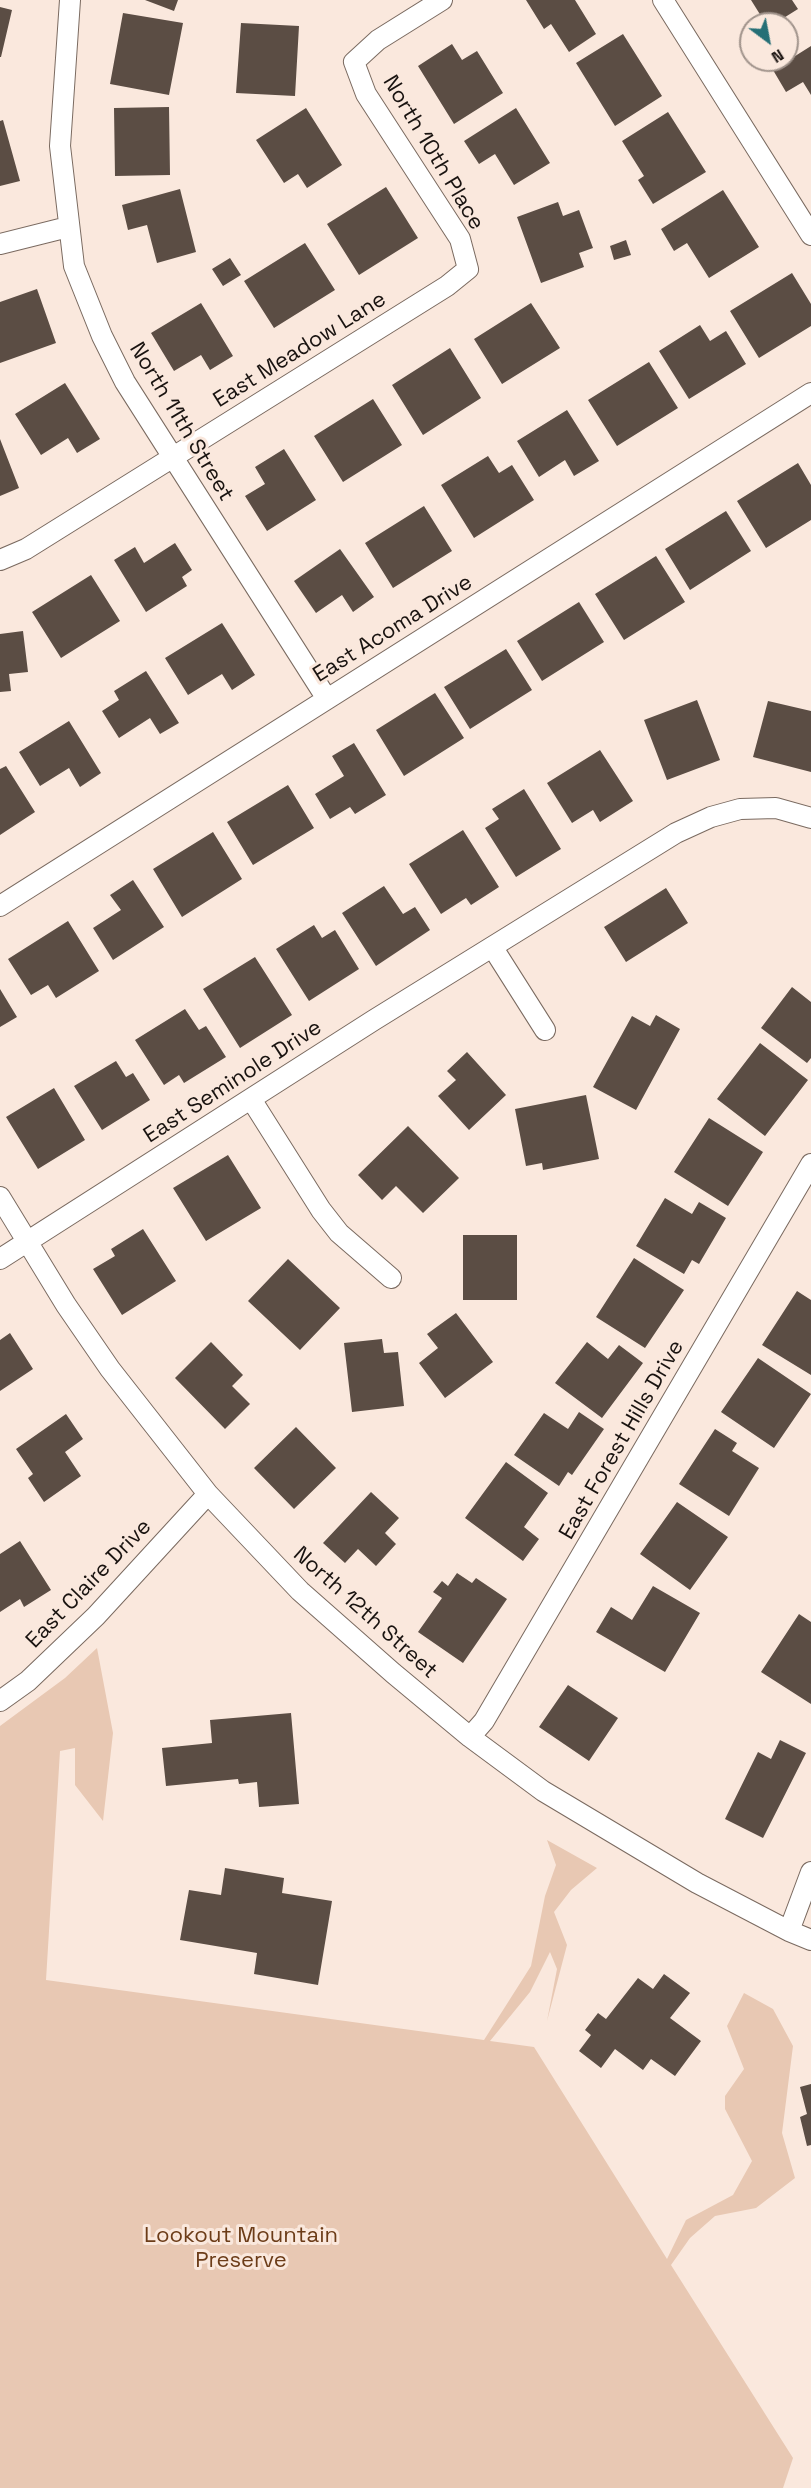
<!DOCTYPE html>
<style>
body{margin:0}
#map{position:relative;width:811px;height:2488px;overflow:hidden;background:#fae8dd;font-family:"Space Grotesk",sans-serif}
canvas{display:block}
.north{position:absolute;left:739px;top:12px;width:60px;height:60px;box-sizing:border-box;background:#fae8dd;border:2px solid #a0938b;border-radius:50%;rotate:148deg;font-size:16px;font-weight:700;line-height:24px;text-align:center;color:#191310}
.north::after{content:'';display:block;margin:auto;width:21px;height:27px;background:#256f76;clip-path:polygon(50% 0,100% 100%,50% 72%,0 100%)}
</style>
<div id="map">
<canvas width="811" height="2488"></canvas>
<div class="north">N</div>
</div>
<script>
const ctx = document.querySelector('canvas').getContext('2d');
ctx.lineJoin = 'round';
function fill(path, color) { ctx.fillStyle = color; ctx.fill(path, 'evenodd'); }
const poly = rows => new Path2D(rows.map(r => 'M' + r).join(''));
function stroke(path, color, width, dash) { ctx.strokeStyle = color; ctx.lineWidth = width; ctx.lineCap = dash ? 'butt' : 'round'; ctx.setLineDash(dash || []); ctx.stroke(path); }
function label(font, color, halo, rows, align = 'center') {
  ctx.font = font + ' "Space Grotesk",sans-serif'; ctx.lineWidth = 6; ctx.setLineDash([]); ctx.textBaseline = 'middle'; ctx.strokeStyle = halo; ctx.fillStyle = color; for (const [text, x, y, turn = 0] of rows) {
    ctx.save(); ctx.translate(x, y); ctx.rotate((+turn || 0) * Math.PI / 180); ctx.textAlign = isNaN(turn) ? turn : align; if (halo) ctx.strokeText(text, 0, 0); ctx.fillText(text, 0, 0); ctx.restore();
  }
}
const green = poly([
 [97,1648,113,1733,103,1821,75,1785,75,1748,60,1751,46,1980,484,2040,531,1966,545,1896,556,1865,547,1840,597,1868,571,1890,554,1912,567,1945,547,2021,557,1969,550,1952,530,1992,490,2041,534,2047,667,2259,686,2220,733,2195,752,2161,725,2109,725,2096,744,2069,727,2026,744,1993,773,2009,793,2046,782,2133,795,2178,756,2208,715,2216,690,2238,671,2265,793,2458,783,2488,0,2488,0,1726,65,1678]
]);
const building = poly([
 [145,0,178,0,174,11],
 [526,0,575,0,596,34,569,52,551,24,544,29],
 [751,0,792,0,798,9,774,24,766,24],
 [0,7,12,10,1,57,0,57],
 [123,13,183,23,169,95,110,84],
 [241,23,299,26,295,96,236,93],
 [623,34,662,96,615,126,576,63],
 [452,44,462,60,477,51,503,93,454,124,418,66],
 [811,46,811,95,803,82,786,92,773,70],
 [169,107,170,175,115,176,114,108],
 [306,108,342,165,307,188,298,174,284,183,256,140],
 [516,108,550,163,514,185,495,154,479,164,464,141],
 [668,112,706,172,653,204,638,180,644,176,622,141],
 [3,120,20,181,0,186,0,121],
 [386,187,418,238,359,275,327,224],
 [180,189,196,252,157,263,147,225,128,230,122,205],
 [723,190,759,247,709,278,687,243,674,251,661,229],
 [558,202,563,216,579,210,593,248,579,253,584,267,541,283,517,217],
 [626,240,631,255,614,260,610,246],
 [305,243,335,290,274,328,244,281],
 [230,258,241,275,223,286,212,269],
 [792,273,811,304,811,326,759,358,730,311],
 [37,289,56,343,0,363,0,302],
 [201,303,233,356,210,370,201,355,174,371,151,333],
 [531,303,560,348,502,384,474,339],
 [700,325,710,341,726,331,746,364,689,399,659,351],
 [450,348,481,398,423,435,392,385],
 [649,362,678,408,617,446,588,400],
 [65,383,100,439,77,453,68,438,41,455,15,414],
 [373,399,402,445,343,482,314,436],
 [567,410,599,461,574,476,565,460,539,477,517,441],
 [0,439,19,488,0,496],
 [284,449,316,500,267,531,245,496,265,484,255,467],
 [488,456,499,473,512,465,534,500,474,538,441,485],
 [798,463,811,485,811,520,766,548,737,501],
 [424,506,452,551,393,588,365,543],
 [726,511,751,551,690,590,665,549],
 [175,543,192,570,182,577,187,586,146,612,114,560,135,547,144,563],
 [340,549,374,597,353,612,342,595,316,613,294,581],
 [656,556,685,602,624,640,595,594],
 [91,575,120,621,61,658,32,612],
 [579,602,604,642,542,681,517,641],
 [222,623,255,675,232,690,222,674,188,695,165,658],
 [23,631,28,672,9,674,11,691,0,692,0,634],
 [506,649,532,690,470,729,444,687],
 [146,671,179,723,160,734,150,718,119,738,102,711,119,700,114,691],
 [435,693,464,738,404,776,376,730],
 [697,700,720,760,667,780,644,720],
 [768,701,811,711,811,772,753,757],
 [69,721,101,773,80,787,69,768,40,786,19,752],
 [354,743,386,795,355,814,350,807,330,819,315,794,344,776,332,756],
 [600,750,633,801,600,822,593,810,572,823,547,783],
 [6,766,35,812,0,835,0,769],
 [288,785,314,828,253,865,227,822],
 [524,789,561,849,516,877,485,828,499,819,492,809],
 [463,830,499,887,471,905,466,898,441,914,409,864],
 [213,832,242,879,182,917,153,869],
 [133,880,164,927,113,960,93,928,121,910,110,895],
 [384,886,403,914,415,907,430,930,376,966,342,913],
 [666,888,688,923,626,962,604,927],
 [68,921,99,971,56,998,48,985,31,995,8,959],
 [314,925,322,938,335,930,359,969,309,1001,276,949],
 [255,957,292,1015,240,1048,203,989],
 [792,987,811,1002,811,1058,807,1063,761,1028],
 [0,989,17,1017,0,1027],
 [185,1009,199,1030,206,1026,226,1057,184,1083,179,1075,164,1085,135,1040],
 [656,1015,680,1029,636,1110,593,1087,632,1016,650,1026],
 [760,1043,808,1080,765,1136,717,1099],
 [467,1052,506,1095,469,1130,438,1096,456,1080,447,1071],
 [116,1061,126,1077,133,1073,150,1100,102,1130,74,1086],
 [54,1088,85,1140,38,1169,6,1117],
 [586,1095,599,1159,543,1170,542,1163,526,1166,515,1109],
 [709,1118,763,1152,728,1206,674,1172],
 [408,1126,459,1178,423,1213,396,1186,382,1200,358,1175],
 [228,1155,261,1208,206,1241,173,1188],
 [665,1198,692,1214,699,1202,726,1218,699,1264,692,1260,684,1274,636,1246],
 [143,1229,176,1281,122,1315,93,1269,115,1256,111,1249],
 [463,1235,517,1235,517,1300,463,1300],
 [634,1258,684,1290,645,1348,596,1317],
 [288,1259,340,1308,300,1350,248,1301],
 [797,1291,811,1300,811,1375,762,1345],
 [456,1313,493,1362,445,1398,419,1363,438,1348,427,1334],
 [10,1333,33,1369,0,1391,0,1340],
 [382,1339,384,1353,398,1352,404,1406,352,1412,344,1343],
 [211,1342,243,1375,232,1386,250,1404,225,1429,175,1378],
 [587,1342,608,1359,619,1345,643,1363,602,1418,555,1383],
 [758,1358,811,1394,774,1448,721,1412],
 [579,1412,604,1429,572,1475,568,1472,559,1486,514,1455,544,1413,568,1429],
 [66,1414,83,1439,65,1452,81,1476,44,1502,28,1478,33,1474,16,1449],
 [296,1427,336,1468,294,1509,254,1468],
 [715,1429,737,1443,732,1451,759,1468,729,1516,679,1484],
 [506,1462,548,1493,524,1527,539,1539,523,1561,465,1518],
 [371,1492,399,1518,385,1533,396,1544,376,1566,358,1549,345,1563,323,1543],
 [677,1502,728,1537,690,1590,640,1554],
 [20,1541,51,1590,24,1607,20,1599,0,1612,0,1554],
 [457,1573,472,1583,476,1578,507,1599,463,1663,418,1632,442,1598,433,1592,442,1581,448,1586],
 [653,1586,700,1613,665,1672,596,1632,611,1607,632,1620],
 [799,1614,811,1622,811,1704,761,1672],
 [568,1685,618,1718,589,1761,539,1727],
 [291,1713,299,1804,259,1807,257,1782,239,1784,238,1779,166,1786,162,1748,212,1743,210,1720],
 [780,1740,806,1753,763,1838,725,1819,758,1752,771,1759],
 [225,1868,284,1878,282,1893,332,1901,318,1985,254,1974,257,1953,180,1940,189,1890,221,1895],
 [664,1974,690,1993,670,2018,701,2041,675,2076,651,2059,643,2070,615,2049,601,2068,579,2051,591,2035,585,2030,598,2013,606,2019,638,1978,653,1989],
 [811,2084,811,2145,807,2146,800,2117,807,2114,800,2087]
]);
const street = poly([
 [70,0,60,146,74,266,102,336,125,382,327,699],
 [663,0,811,235],
 [0,244,68,227],
 [0,560,26,549,447,286,468,269,460,239,366,94,354,62,378,40,442,0],
 [0,906,811,393],
 [493,948,545,1030],
 [251,1099,321,1210,339,1233,391,1278],
 [0,1197,66,1305,110,1369,208,1494,300,1591,393,1673,470,1737,543,1791,697,1883,789,1931,811,1940],
 [0,1259,374,1020,676,833,711,817,740,809,776,808,811,818],
 [0,1701,28,1681,96,1616,208,1494],
 [470,1737,484,1721,811,1164],
 [789,1931,811,1872]
]);
const streetNames = [
 ["North 10th Place",433,153,59],
 ["East Meadow Lane",300,350,-32],
 ["North 11th Street",181,422,59],
 ["East Acoma Drive",393,629,-32],
 ["East Seminole Drive",233,1082,-33],
 ["East Forest Hills Drive",622,1440,-60],
 ["East Claire Drive",89,1584,-46],
 ["North 12th Street",365,1613,42]
];
const parkNames = [
 ["Lookout Mountain",241,2236],
 ["Preserve",241,2261]
];
fill(green, '#e8c8b3');
fill(building, '#5b4d44');
stroke(street, '#7a6a60', 22);
stroke(street, '#fff', 20);
label('22px', '#191310', '#fae8dd', streetNames);
label('22px', '#6c3c18', '#fae8dd', parkNames);
</script>
